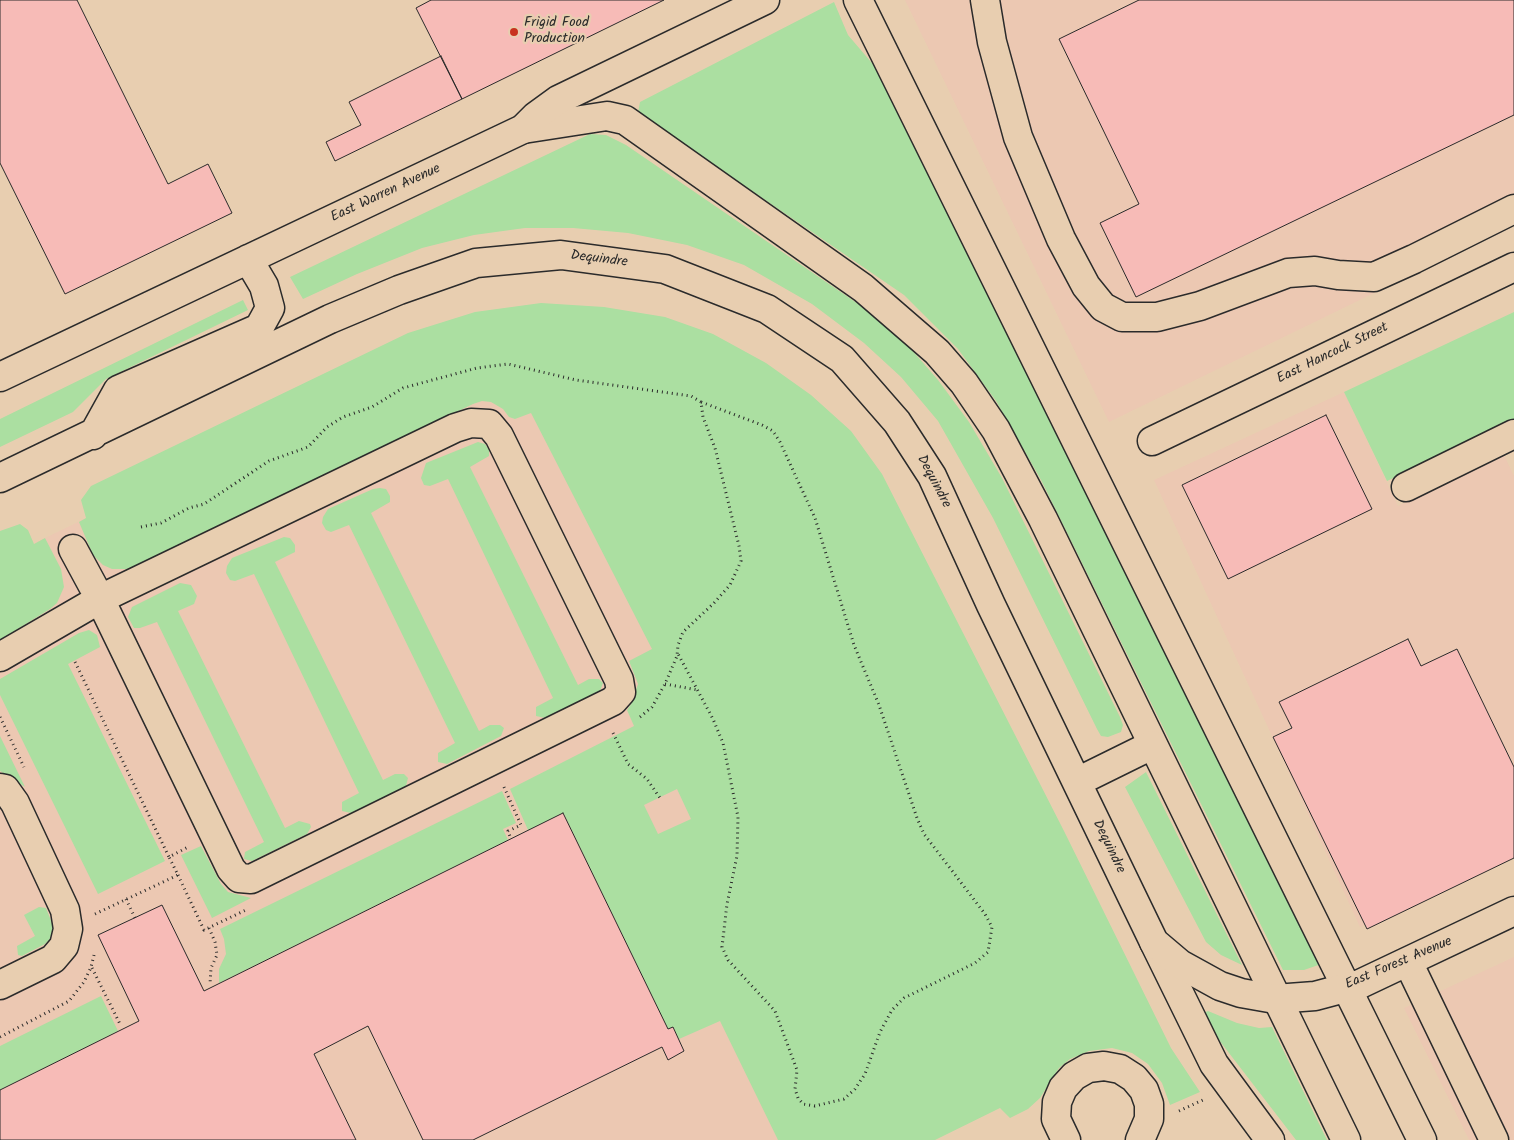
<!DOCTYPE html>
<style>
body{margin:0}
canvas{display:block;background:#e8ceb0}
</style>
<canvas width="1514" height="1140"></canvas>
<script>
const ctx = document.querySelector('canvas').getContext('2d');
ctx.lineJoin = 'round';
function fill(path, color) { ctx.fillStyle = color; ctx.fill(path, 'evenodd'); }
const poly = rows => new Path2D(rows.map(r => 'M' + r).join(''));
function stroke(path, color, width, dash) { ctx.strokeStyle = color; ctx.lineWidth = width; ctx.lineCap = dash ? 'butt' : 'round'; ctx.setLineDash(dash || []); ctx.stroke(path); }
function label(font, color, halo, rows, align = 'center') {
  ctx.font = font + ' Kalam,sans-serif'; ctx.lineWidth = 4.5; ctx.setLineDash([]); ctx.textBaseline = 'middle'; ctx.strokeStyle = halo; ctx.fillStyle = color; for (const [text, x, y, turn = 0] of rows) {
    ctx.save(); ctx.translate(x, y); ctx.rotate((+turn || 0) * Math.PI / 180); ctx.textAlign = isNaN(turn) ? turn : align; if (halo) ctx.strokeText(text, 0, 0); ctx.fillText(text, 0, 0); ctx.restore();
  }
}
const built = poly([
 [905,0,1514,0,1514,225,1109,422],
 [500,333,935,1140,0,1140,0,560,351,389],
 [1344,392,1398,506,1504,455,1514,476,1514,856,1360,927,1154,480],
 [1514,957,1514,1140,1469,1140,1404,1008]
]);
const green = poly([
 [834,2,848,35,877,69,1327,962,1304,970,1283,970,1041,480,996,401,958,349,904,295,638,113,640,102],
 [590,134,606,135,626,145,870,312,911,349,938,380,969,422,1002,478,1120,717,1123,725,1121,732,1108,737,1101,736,1097,729,993,518,938,421,901,377,864,343,812,304,744,265,687,245,628,233,573,228,525,228,474,235,422,248,357,274,303,299,290,277],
 [243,300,248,310,106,379,73,412,0,447,0,419],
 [541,303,604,307,665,317,713,334,766,363,811,395,851,431,882,474,1064,831,1171,1048,1200,1092,1170,1105,1162,1083,1148,1064,1132,1053,1112,1048,1089,1051,1070,1059,1059,1068,1040,1098,1028,1109,1010,1118,1000,1108,935,1140,778,1140,720,1021,679,1039,673,1027,668,1029,564,814,528,830,510,789,634,726,627,710,631,704,638,684,629,661,652,649,531,413,515,419,509,417,503,409,491,402,482,401,473,404,144,565,126,569,112,569,103,565,93,555,79,522,86,518,81,500,91,486,408,333,475,312],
 [677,789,691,819,658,834,644,805],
 [1514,312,1514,420,1387,481,1344,392],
 [478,442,485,444,489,450,489,456,470,467,578,685,589,679,599,679,603,683,600,691,545,718,536,716,536,707,553,698,448,479,430,486,424,485,421,478,426,463],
 [380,488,386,489,390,496,390,502,371,513,479,731,490,725,500,725,504,728,501,736,447,764,438,762,438,753,455,743,349,525,331,532,326,530,322,523,323,517,328,509,373,489],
 [20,524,28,530,34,544,45,538,61,569,64,587,57,603,50,609,0,640,0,531],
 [284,537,290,538,295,545,295,552,275,562,383,780,395,774,404,774,408,778,406,786,351,813,342,811,342,802,359,793,254,574,235,581,230,580,226,573,227,566,232,558],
 [180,583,191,585,197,596,194,604,178,611,285,828,299,821,310,824,311,827,307,834,252,861,244,859,245,852,264,842,157,622,140,628,134,628,128,617,132,607],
 [89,630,97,635,100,647,68,664,165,861,98,894,0,695,0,679,79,633],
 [0,736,25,787,0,771],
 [1146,772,1223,927,1242,965,1221,955,1206,942,1125,787],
 [502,791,516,823,503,829,508,840,219,983,219,969,226,954,224,939,220,929],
 [201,846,221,884,228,892,251,898,212,918,181,855],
 [39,907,46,908,50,918,53,927,50,939,45,944,22,956,18,955,17,946,35,936,24,915],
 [101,996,118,1031,0,1090,0,1046],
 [1208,1011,1237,1023,1259,1028,1272,1027,1327,1140,1296,1140,1219,1040,1204,1013]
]);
const building = poly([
 [0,0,77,0,168,184,208,164,232,213,65,294,0,163,0,0],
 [431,0,664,0,462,99,416,8,431,0],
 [1139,0,1514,0,1514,115,1136,297,1100,223,1139,204,1059,39,1139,0],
 [441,56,462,99,335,161,326,142,361,125,349,102,441,56],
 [1326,415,1372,509,1228,579,1182,485,1326,415],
 [1408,639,1421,666,1457,649,1514,767,1514,858,1367,929,1273,737,1292,728,1279,702,1408,639],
 [563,813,668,1029,673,1027,684,1051,668,1060,662,1047,473,1140,423,1140,368,1026,314,1054,356,1140,0,1140,0,1090,139,1021,98,935,162,905,204,991,563,813]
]);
const path = poly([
 [141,527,161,523,189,508,204,504,269,461,308,447,327,427,343,417,372,407,403,388,477,368,508,364,576,380,691,396,701,402],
 [75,662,169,857,188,847],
 [665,684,698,690],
 [0,717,24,767],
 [640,717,652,707,665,684,677,656,678,645,683,632,713,604,730,585,741,561,739,546,715,448,703,417,701,402,762,425,773,431,780,442,815,518,854,645,879,705,917,818,924,834,985,914,992,927,988,952,975,963,904,998,892,1010,880,1032,865,1074,855,1089,844,1099,815,1106,803,1104,798,1098,795,1089,797,1070,775,1011,728,960,722,947,727,904,737,856,738,817,723,743,713,719,677,652],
 [613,733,628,764,647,779,660,798],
 [504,787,521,825,508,831,511,839],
 [178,875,204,930,248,909],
 [126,899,135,918],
 [95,914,178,875,169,857],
 [209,928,215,942,217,955,211,968,210,984],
 [92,968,121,1026],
 [0,1037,69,1001,84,982,91,967,94,955],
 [1179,1111,1205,1099]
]);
const minor = poly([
 [858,0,1422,1140],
 [985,0,992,42,1018,137,1061,239,1086,286,1103,307,1122,317,1157,317,1200,306,1288,273,1315,271,1338,275,1374,277,1414,259,1514,209],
 [523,129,607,116,625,120,863,288,937,352,964,383,996,430,1043,519,1346,1140],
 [1152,441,1514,267],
 [1406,487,1514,434],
 [0,657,100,599,455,428,471,423,489,424,499,436,619,680,621,692,613,701,251,879,239,878,231,869,100,599,73,549],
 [0,788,5,789,15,803,65,910,68,929,64,946,53,959,0,985],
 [1154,942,1214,1064,1270,1140],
 [1408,962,1494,1140],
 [1066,1140,1056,1119,1057,1102,1063,1088,1074,1076,1088,1068,1104,1066,1120,1069,1134,1078,1144,1090,1149,1104,1149,1119,1140,1140]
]);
const major = poly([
 [0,377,523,129,536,116,558,100,765,0],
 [93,435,118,390,259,328,270,308,264,286,248,259],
 [0,478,330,319,399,290,476,263,561,255,665,269,767,309,842,359,897,422,932,476,991,605,1154,942,1180,964,1220,986,1241,993,1275,999,1315,996,1360,984,1514,911],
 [1077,782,1152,745]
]);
const markers = [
 [514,32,5,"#c8321e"]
];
const poiNames = [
 ["Frigid Food",524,24],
 ["Production",524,40]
];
const streetNames = [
 ["East Warren Avenue",386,194,-25],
 ["Dequindre",599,260,7],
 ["East Hancock Street",1333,354,-26],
 ["Dequindre",933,482,62],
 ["Dequindre",1108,847,64],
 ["East Forest Avenue",1399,964,-23]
];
fill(built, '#ecc8b2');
fill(green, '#abdfa1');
fill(building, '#f7bbb7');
stroke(building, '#2b2b2b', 1);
stroke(minor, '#2b2b2b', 31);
stroke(major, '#2b2b2b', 31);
stroke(path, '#2b2b2b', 3, [1, 4]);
stroke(minor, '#e8ceb0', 28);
stroke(major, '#e8ceb0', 28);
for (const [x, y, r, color] of markers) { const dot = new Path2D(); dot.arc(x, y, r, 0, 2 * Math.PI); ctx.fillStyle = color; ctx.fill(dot); stroke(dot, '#e8ceb0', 2); }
label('14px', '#2b2b2b', '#e8ceb0', poiNames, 'left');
label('14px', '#2b2b2b', '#e8ceb0', streetNames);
</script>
